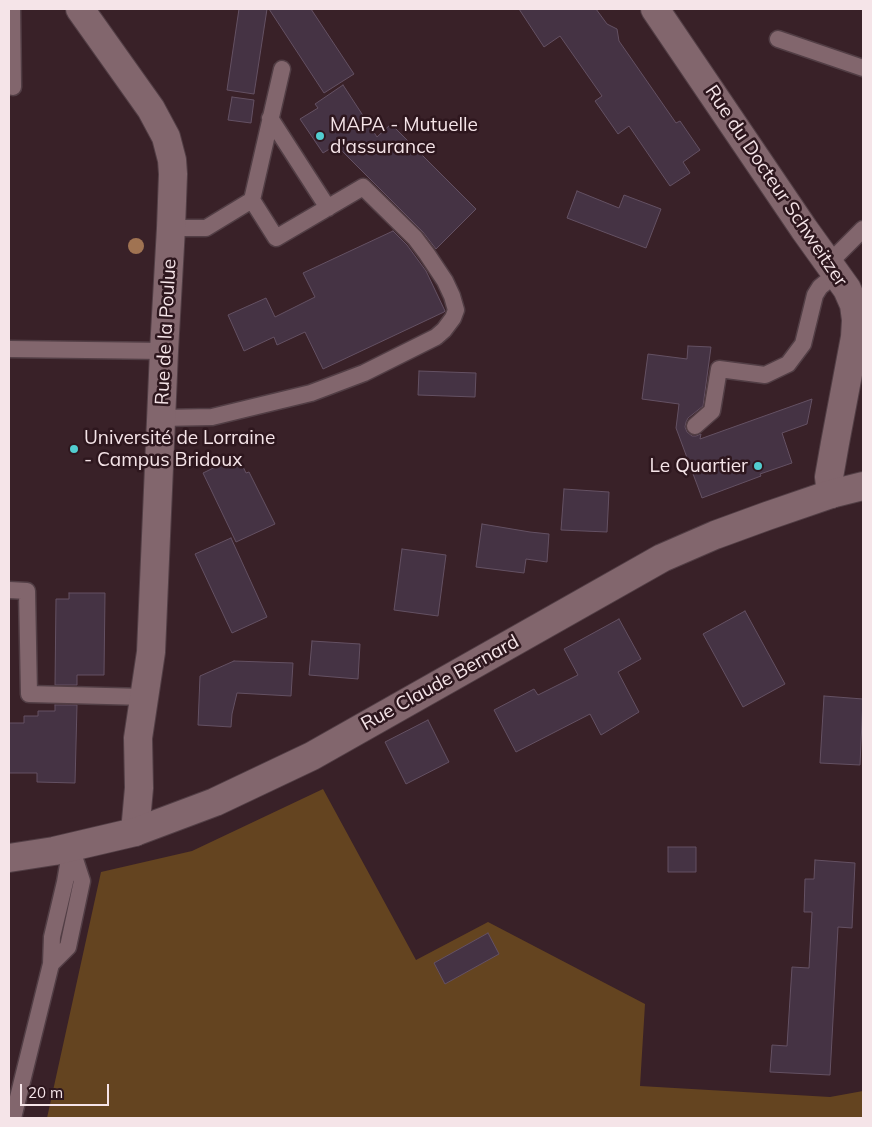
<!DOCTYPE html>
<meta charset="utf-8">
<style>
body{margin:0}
#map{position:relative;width:872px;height:1127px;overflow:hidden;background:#392128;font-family:Mulish,sans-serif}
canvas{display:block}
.frame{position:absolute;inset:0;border:10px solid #f5e4e8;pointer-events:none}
.scale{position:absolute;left:20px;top:1084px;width:89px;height:22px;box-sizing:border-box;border:2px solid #f5e4e8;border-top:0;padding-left:6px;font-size:15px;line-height:18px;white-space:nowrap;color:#f5e4e8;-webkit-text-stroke:4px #2e171e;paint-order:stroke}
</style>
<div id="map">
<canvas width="872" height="1127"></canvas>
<div class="frame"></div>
<div class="scale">20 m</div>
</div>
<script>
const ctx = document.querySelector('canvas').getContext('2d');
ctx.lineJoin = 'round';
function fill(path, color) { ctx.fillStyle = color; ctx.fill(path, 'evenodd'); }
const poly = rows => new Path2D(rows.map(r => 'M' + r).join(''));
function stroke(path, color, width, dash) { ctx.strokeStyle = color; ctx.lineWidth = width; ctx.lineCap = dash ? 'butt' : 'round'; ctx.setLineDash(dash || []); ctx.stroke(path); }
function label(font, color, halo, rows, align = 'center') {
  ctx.font = font + ' Mulish,sans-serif'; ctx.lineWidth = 5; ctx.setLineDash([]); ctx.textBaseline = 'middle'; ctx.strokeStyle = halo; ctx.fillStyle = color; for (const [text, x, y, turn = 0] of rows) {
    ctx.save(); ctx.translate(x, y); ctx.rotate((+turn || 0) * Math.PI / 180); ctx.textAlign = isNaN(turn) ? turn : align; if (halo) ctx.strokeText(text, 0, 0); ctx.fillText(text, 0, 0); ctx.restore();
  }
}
const green = poly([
 [323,789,416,960,488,922,645,1004,640,1086,830,1097,863,1091,863,1118,47,1118,101,872,192,851]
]);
const building = poly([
 [239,9,267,9,254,94,227,90,239,9],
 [269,9,311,9,354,74,324,93,269,9],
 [519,9,596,9,607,24,617,29,619,41,676,123,680,121,700,150,683,162,690,173,670,186,629,126,618,134,595,101,602,96,560,36,544,47,519,9],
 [343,85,377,137,391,124,476,209,436,249,423,232,336,145,323,153,300,119,318,108,315,104,343,85],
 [232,97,254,100,251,123,228,120,232,97],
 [577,191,619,208,624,195,661,209,646,248,567,218,577,191],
 [393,231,407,245,426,271,445,311,444,312,323,369,305,332,277,345,274,337,244,351,228,315,266,298,275,317,315,297,303,273,393,231],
 [688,346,711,347,703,406,688,418,686,422,685,427,687,432,692,436,696,436,701,434,700,439,812,399,807,424,782,433,792,463,760,474,761,476,702,498,676,428,679,404,642,399,648,354,687,359,688,346],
 [419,371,476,373,475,397,418,395,419,371],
 [238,456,246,473,249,472,275,524,236,542,203,473,238,456],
 [564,489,609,492,607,532,561,530,564,489],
 [482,524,530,532,549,534,547,562,526,559,524,573,476,567,482,524],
 [231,538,267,617,232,633,195,554,231,538],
 [402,549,446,555,438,616,394,610,402,549],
 [69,593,105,593,104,675,77,675,77,685,55,685,56,599,69,599,69,593],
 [745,611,785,684,743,707,703,634,745,611],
 [619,619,641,659,618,672,639,712,601,735,590,714,516,752,494,710,534,689,538,695,578,675,564,649,619,619],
 [312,641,360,644,358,679,309,675,312,641],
 [234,661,293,663,291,696,237,693,232,714,231,727,198,725,200,676,234,661],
 [824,696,863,699,860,765,820,763,824,696],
 [55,705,77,705,75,783,37,782,37,773,9,773,9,723,24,723,24,716,38,716,38,711,55,711,55,705],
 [428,720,449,762,406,784,385,742,428,720],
 [668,847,696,847,696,872,668,872,668,847],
 [815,860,855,863,852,928,838,927,830,1075,770,1072,772,1045,787,1046,792,967,809,968,812,912,804,912,805,879,814,879,815,860],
 [488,933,499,954,445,984,434,963,488,933]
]);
const lane = poly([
 [12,9,13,87],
 [778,39,863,68],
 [270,118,328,208],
 [252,200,282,69],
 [829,263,863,229],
 [9,349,164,351],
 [161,418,212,417,311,393,364,373,436,337,444,330,453,318,456,310,452,296,445,281,427,254,415,238,363,187,276,238,252,200,206,228,171,228],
 [695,426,712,411,719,369,765,375,788,364,803,344,815,295,820,287,836,274],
 [9,590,27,591,29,694,145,697],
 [13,1118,51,964,52,937,65,882,71,847,82,881,68,947,51,964]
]);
const street = poly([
 [80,9,151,109,166,137,172,160,173,174,171,228,164,351,151,652,138,738,139,788,135,832],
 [655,9,804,229,847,289,854,305,856,320,855,337,835,443,829,477,831,494]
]);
const secondary = poly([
 [9,858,54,851,135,832,215,802,312,756,662,558,715,535,767,516,831,494,863,486]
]);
const trees = [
 [136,246]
];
const markers = [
 [320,136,5,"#52cdd0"],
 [74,449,5,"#52cdd0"],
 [758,466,5,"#52cdd0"]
];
const poiNames = [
 ["MAPA - Mutuelle",330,125],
 ["d'assurance",330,147],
 ["Université de Lorraine",84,438],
 ["- Campus Bridoux",84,460],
 ["Le Quartier",748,466,"right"]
];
const streetNames = [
 ["Rue du Docteur Schweitzer",776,186,56],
 ["Rue de la Poulue",166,332,-87],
 ["Rue Claude Bernard",440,683,-29]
];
fill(green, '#644420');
fill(building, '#453344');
stroke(building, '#645163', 1);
stroke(lane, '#523e45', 19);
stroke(street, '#523e45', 30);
stroke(secondary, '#523e45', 30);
stroke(lane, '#82666d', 16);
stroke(street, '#82666d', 28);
stroke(secondary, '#82666d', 28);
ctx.fillStyle = '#a07352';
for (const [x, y] of trees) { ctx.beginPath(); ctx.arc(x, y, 8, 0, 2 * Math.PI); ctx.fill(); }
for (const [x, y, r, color] of markers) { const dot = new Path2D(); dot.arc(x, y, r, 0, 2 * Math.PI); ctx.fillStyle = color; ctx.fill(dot); stroke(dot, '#2e171e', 2); }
label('19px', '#f5e4e8', '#2e171e', poiNames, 'left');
label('19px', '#f5e4e8', '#2e171e', streetNames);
</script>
